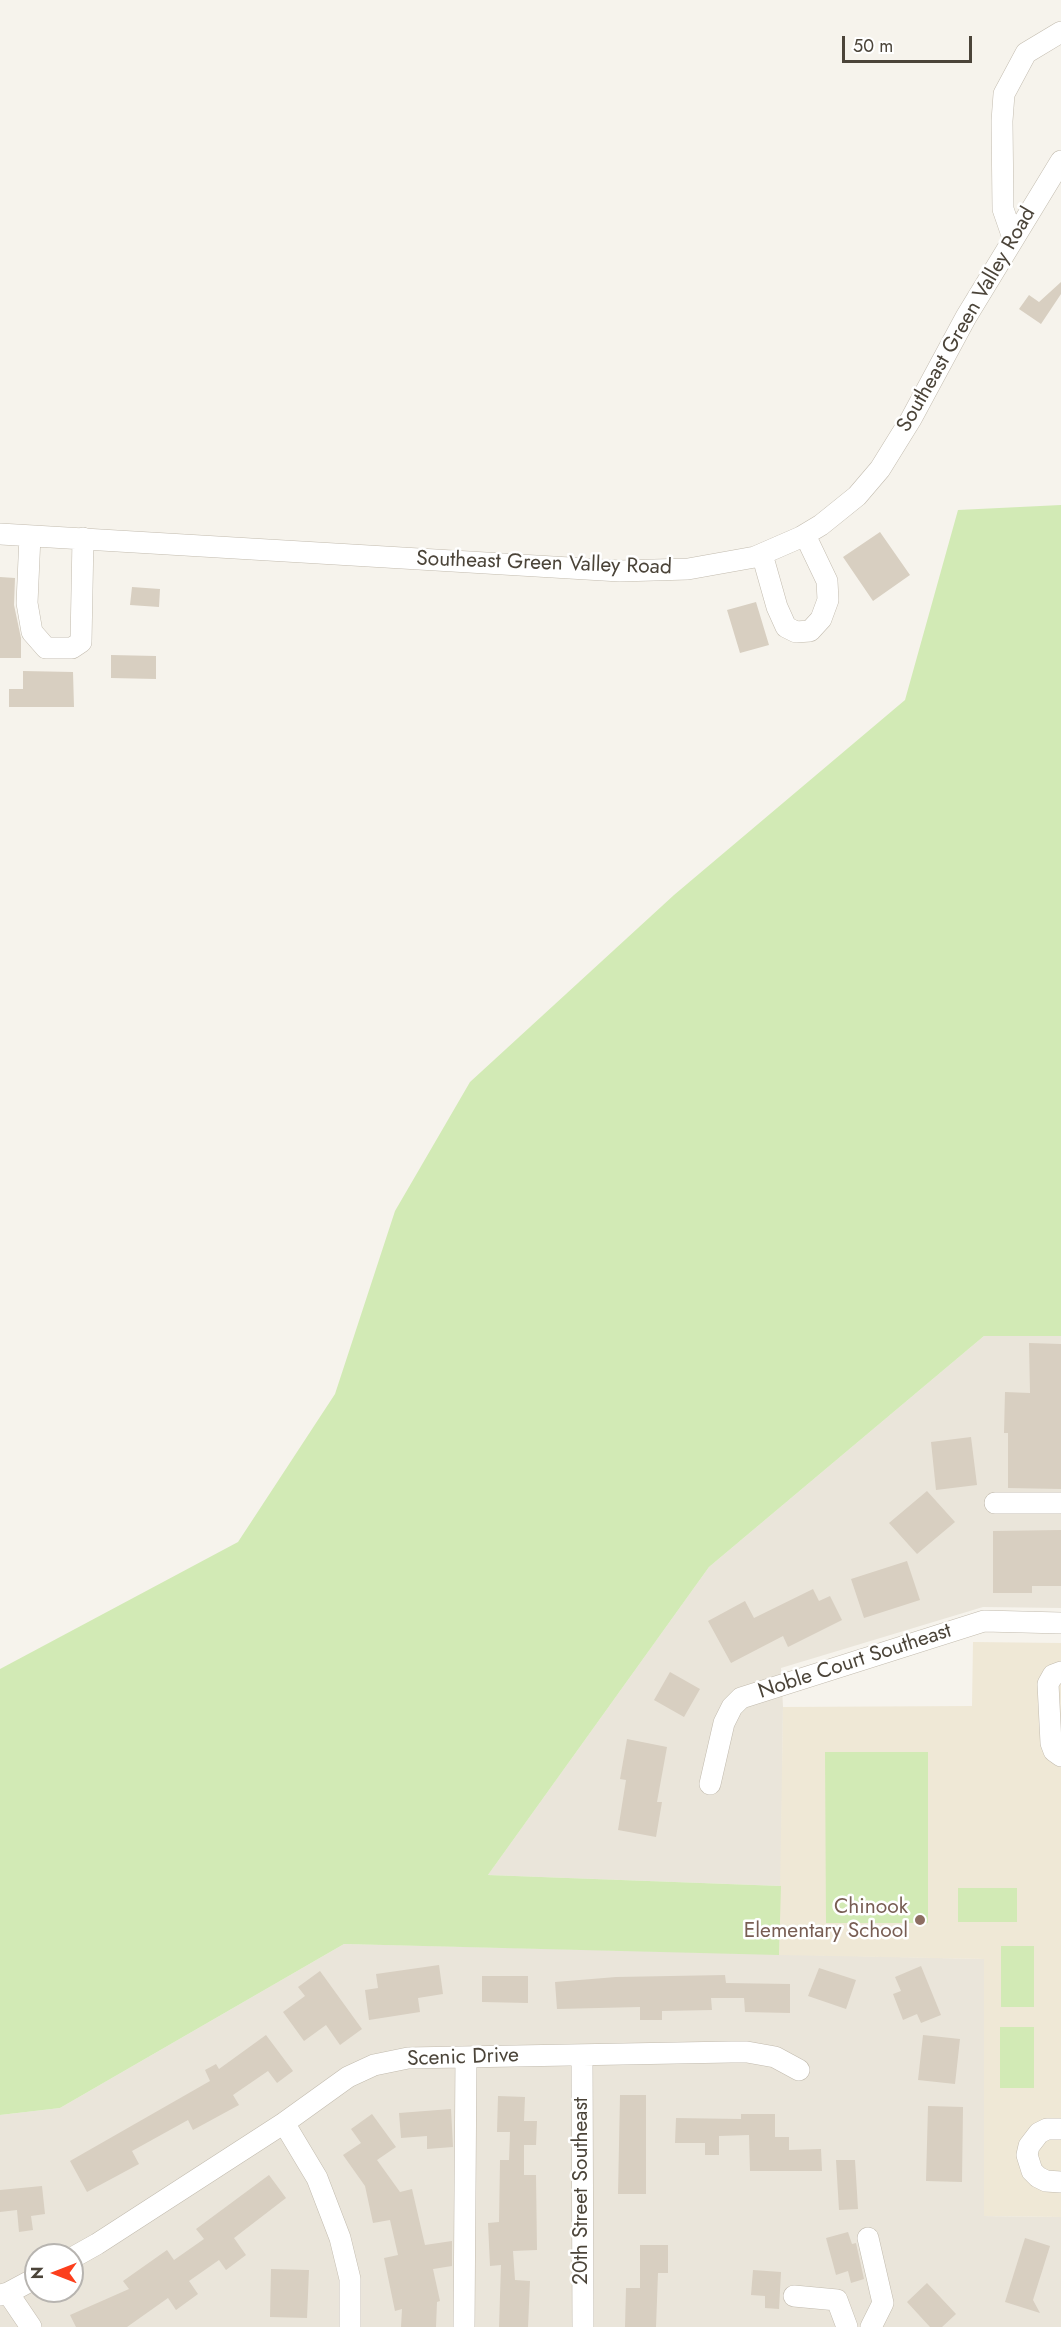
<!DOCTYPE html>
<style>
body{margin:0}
#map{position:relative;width:1061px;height:2327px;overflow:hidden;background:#f6f3ec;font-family:Jost,sans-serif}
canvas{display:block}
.north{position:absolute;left:24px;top:2243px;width:60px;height:60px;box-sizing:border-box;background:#fff;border:2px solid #b7b4b0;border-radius:50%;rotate:270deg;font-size:16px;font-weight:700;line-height:24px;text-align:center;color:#4b4439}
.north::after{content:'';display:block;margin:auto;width:21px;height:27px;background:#fc3f1d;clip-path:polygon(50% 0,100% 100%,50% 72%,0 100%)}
.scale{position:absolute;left:842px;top:36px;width:130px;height:27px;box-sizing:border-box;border:3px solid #4b4439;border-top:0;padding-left:8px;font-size:18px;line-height:21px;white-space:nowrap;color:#4b4439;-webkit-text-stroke:4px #fff;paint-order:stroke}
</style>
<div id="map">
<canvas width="1061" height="2327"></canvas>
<div class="north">N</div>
<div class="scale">50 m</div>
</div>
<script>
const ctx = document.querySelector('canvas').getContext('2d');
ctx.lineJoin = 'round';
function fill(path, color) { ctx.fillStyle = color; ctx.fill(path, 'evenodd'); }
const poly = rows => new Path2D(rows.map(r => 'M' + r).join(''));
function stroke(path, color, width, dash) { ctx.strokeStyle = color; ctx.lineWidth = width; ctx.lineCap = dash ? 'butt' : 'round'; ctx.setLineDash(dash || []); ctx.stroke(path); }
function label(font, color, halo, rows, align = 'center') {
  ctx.font = font + ' Jost,sans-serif'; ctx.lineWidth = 5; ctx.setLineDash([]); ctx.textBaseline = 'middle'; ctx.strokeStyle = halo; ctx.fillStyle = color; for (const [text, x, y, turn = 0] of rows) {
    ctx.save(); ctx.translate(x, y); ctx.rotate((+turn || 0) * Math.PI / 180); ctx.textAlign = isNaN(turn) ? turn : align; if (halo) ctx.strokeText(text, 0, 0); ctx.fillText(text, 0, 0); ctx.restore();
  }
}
const residential = poly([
 [984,1336,1061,1336,1061,1608,983,1607,781,1668,783,1707,781,1886,488,1875,709,1567],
 [344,1944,984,1959,984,2216,1061,2217,1061,2327,0,2327,0,2115,60,2108],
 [36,2255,72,2255,72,2291,36,2291]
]);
const education = poly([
 [973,1642,1061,1643,1061,2217,984,2216,984,1959,779,1955,783,1707,972,1706]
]);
const green = poly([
 [1061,505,1061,1336,984,1336,709,1567,488,1875,781,1886,779,1955,344,1944,60,2108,0,2115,0,1669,238,1542,335,1394,395,1211,470,1082,674,895,905,700,958,510],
 [825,1752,928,1752,928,1923,826,1923],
 [958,1888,1017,1888,1017,1922,958,1922],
 [1001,1946,1034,1946,1034,2007,1001,2007],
 [1000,2027,1034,2027,1034,2088,1000,2088]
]);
const building = poly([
 [1061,282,1061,294,1041,324,1019,309,1029,295,1039,302],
 [880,532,910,575,873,601,843,557],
 [0,577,15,578,14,605,21,638,21,658,0,658],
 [132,587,160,589,159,607,130,605],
 [756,602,769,645,740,653,727,610],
 [111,655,156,656,156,679,111,678],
 [23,671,73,672,74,707,9,707,9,689,23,689],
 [1029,1343,1061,1344,1061,1489,1008,1488,1008,1433,1004,1433,1005,1392,1030,1393],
 [971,1437,977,1485,936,1490,931,1442],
 [927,1491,955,1522,917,1554,889,1523],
 [1061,1530,1061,1586,1032,1586,1032,1593,993,1593,993,1531],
 [907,1561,920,1600,864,1618,851,1579],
 [813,1589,819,1601,830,1596,842,1620,788,1647,783,1636,731,1663,708,1621,745,1601,754,1618],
 [670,1672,700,1689,684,1717,654,1700],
 [627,1739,667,1747,657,1802,662,1802,656,1837,618,1830,626,1780,620,1779],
 [439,1965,443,1994,418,1998,420,2012,369,2020,365,1990,378,1988,376,1974],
 [921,1966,941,2015,921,2023,917,2014,903,2020,893,1994,901,1991,895,1977],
 [819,1968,856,1980,846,2009,808,1996],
 [320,1971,362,2029,340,2045,326,2025,304,2041,283,2012,305,1996,298,1987],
 [725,1975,726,1983,790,1984,790,2013,745,2012,744,1998,711,1998,712,2010,662,2011,662,2020,640,2020,640,2007,557,2009,555,1982,616,1977],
 [482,1976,528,1976,528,2003,482,2002],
 [266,2035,293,2071,277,2083,268,2071,233,2095,239,2105,193,2130,188,2120,132,2151,139,2164,87,2192,70,2161,210,2081,205,2070,216,2064,219,2069],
 [923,2035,960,2039,955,2084,918,2080],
 [620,2095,646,2095,646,2194,618,2194],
 [498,2096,525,2097,524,2121,537,2121,536,2145,524,2145,524,2175,536,2175,537,2250,513,2251,515,2280,530,2281,528,2327,499,2327,501,2265,490,2266,488,2223,499,2222,500,2160,509,2160,510,2132,497,2132],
 [928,2106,963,2107,962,2182,926,2181],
 [451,2109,453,2147,427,2149,427,2136,401,2138,399,2113],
 [372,2114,396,2147,377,2160,400,2192,412,2189,425,2245,452,2241,452,2266,433,2269,440,2301,437,2302,436,2327,401,2327,402,2309,395,2311,384,2258,398,2255,390,2220,373,2223,365,2186,343,2155,361,2143,351,2129],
 [741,2114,775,2114,775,2137,789,2137,789,2150,821,2149,822,2171,750,2171,749,2135,719,2136,719,2155,705,2155,705,2143,675,2143,676,2118,741,2119],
 [836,2160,855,2160,858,2209,839,2210],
 [269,2175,286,2198,234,2238,246,2255,226,2270,219,2260,189,2281,198,2294,176,2310,168,2298,127,2327,76,2327,70,2315,129,2289,123,2281,167,2250,174,2260,204,2239,196,2229],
 [42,2186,45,2214,31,2216,33,2230,19,2232,17,2210,0,2212,0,2190],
 [848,2232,852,2244,856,2243,864,2279,851,2283,848,2271,836,2275,826,2238],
 [1025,2238,1050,2246,1033,2300,1040,2313,1005,2302],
 [640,2245,668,2245,668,2273,658,2273,656,2327,625,2327,626,2288,640,2288],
 [271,2269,309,2270,307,2318,270,2317],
 [753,2270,781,2272,779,2309,765,2308,765,2296,751,2295],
 [927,2283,956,2314,942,2327,930,2327,907,2302]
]);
const minor = poly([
 [1013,238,1003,209,1002,121,1004,94,1026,53,1061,32],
 [0,534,620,571,688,569,755,557,801,537,821,525,857,496,880,469,911,419,966,317,1061,161],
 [30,536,27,603,32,632,46,648,72,648,81,642,83,538],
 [762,554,777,607,786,627,796,632,810,631,821,619,828,600,827,581,805,535],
 [995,1503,1061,1503],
 [1061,1672,1053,1675,1048,1684,1051,1743,1054,1751,1061,1756],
 [710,1784,724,1723,732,1707,741,1698,984,1621,1061,1623],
 [582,2055,583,2327],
 [284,2123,317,2178,340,2238,350,2279,350,2327],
 [1061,2129,1047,2129,1039,2133,1029,2146,1027,2155,1032,2171,1038,2177,1046,2181,1061,2182],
 [868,2238,883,2303,871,2327],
 [72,2258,97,2244,284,2123,348,2077,374,2065,408,2058,731,2052,747,2052,775,2057,799,2070],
 [8,2293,31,2327],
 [0,2295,8,2293,36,2278],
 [794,2296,837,2300,847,2327],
 [464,2327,466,2057]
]);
const markers = [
 [920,1920,6,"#8d6e63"]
];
const streetNames = [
 ["Southeast Green Valley Road",967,320,-60],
 ["Southeast Green Valley Road",544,564,2],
 ["Noble Court Southeast",855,1662,-18],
 ["Scenic Drive",463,2058,-2],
 ["20th Street Southeast",582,2191,-90]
];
const educationNames = [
 ["Chinook",908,1908],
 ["Elementary School",908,1932]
];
fill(residential, '#eae5da');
fill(education, '#efe8d6');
fill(green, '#d2eab5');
fill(building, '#d8cfc1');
stroke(minor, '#c2bbae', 22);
stroke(minor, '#fff', 21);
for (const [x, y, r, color] of markers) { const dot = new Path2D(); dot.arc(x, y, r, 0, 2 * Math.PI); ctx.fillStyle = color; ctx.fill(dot); stroke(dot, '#fff', 2); }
label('21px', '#4b4439', '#fff', streetNames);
label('21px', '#785e54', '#fff', educationNames, 'right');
</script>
